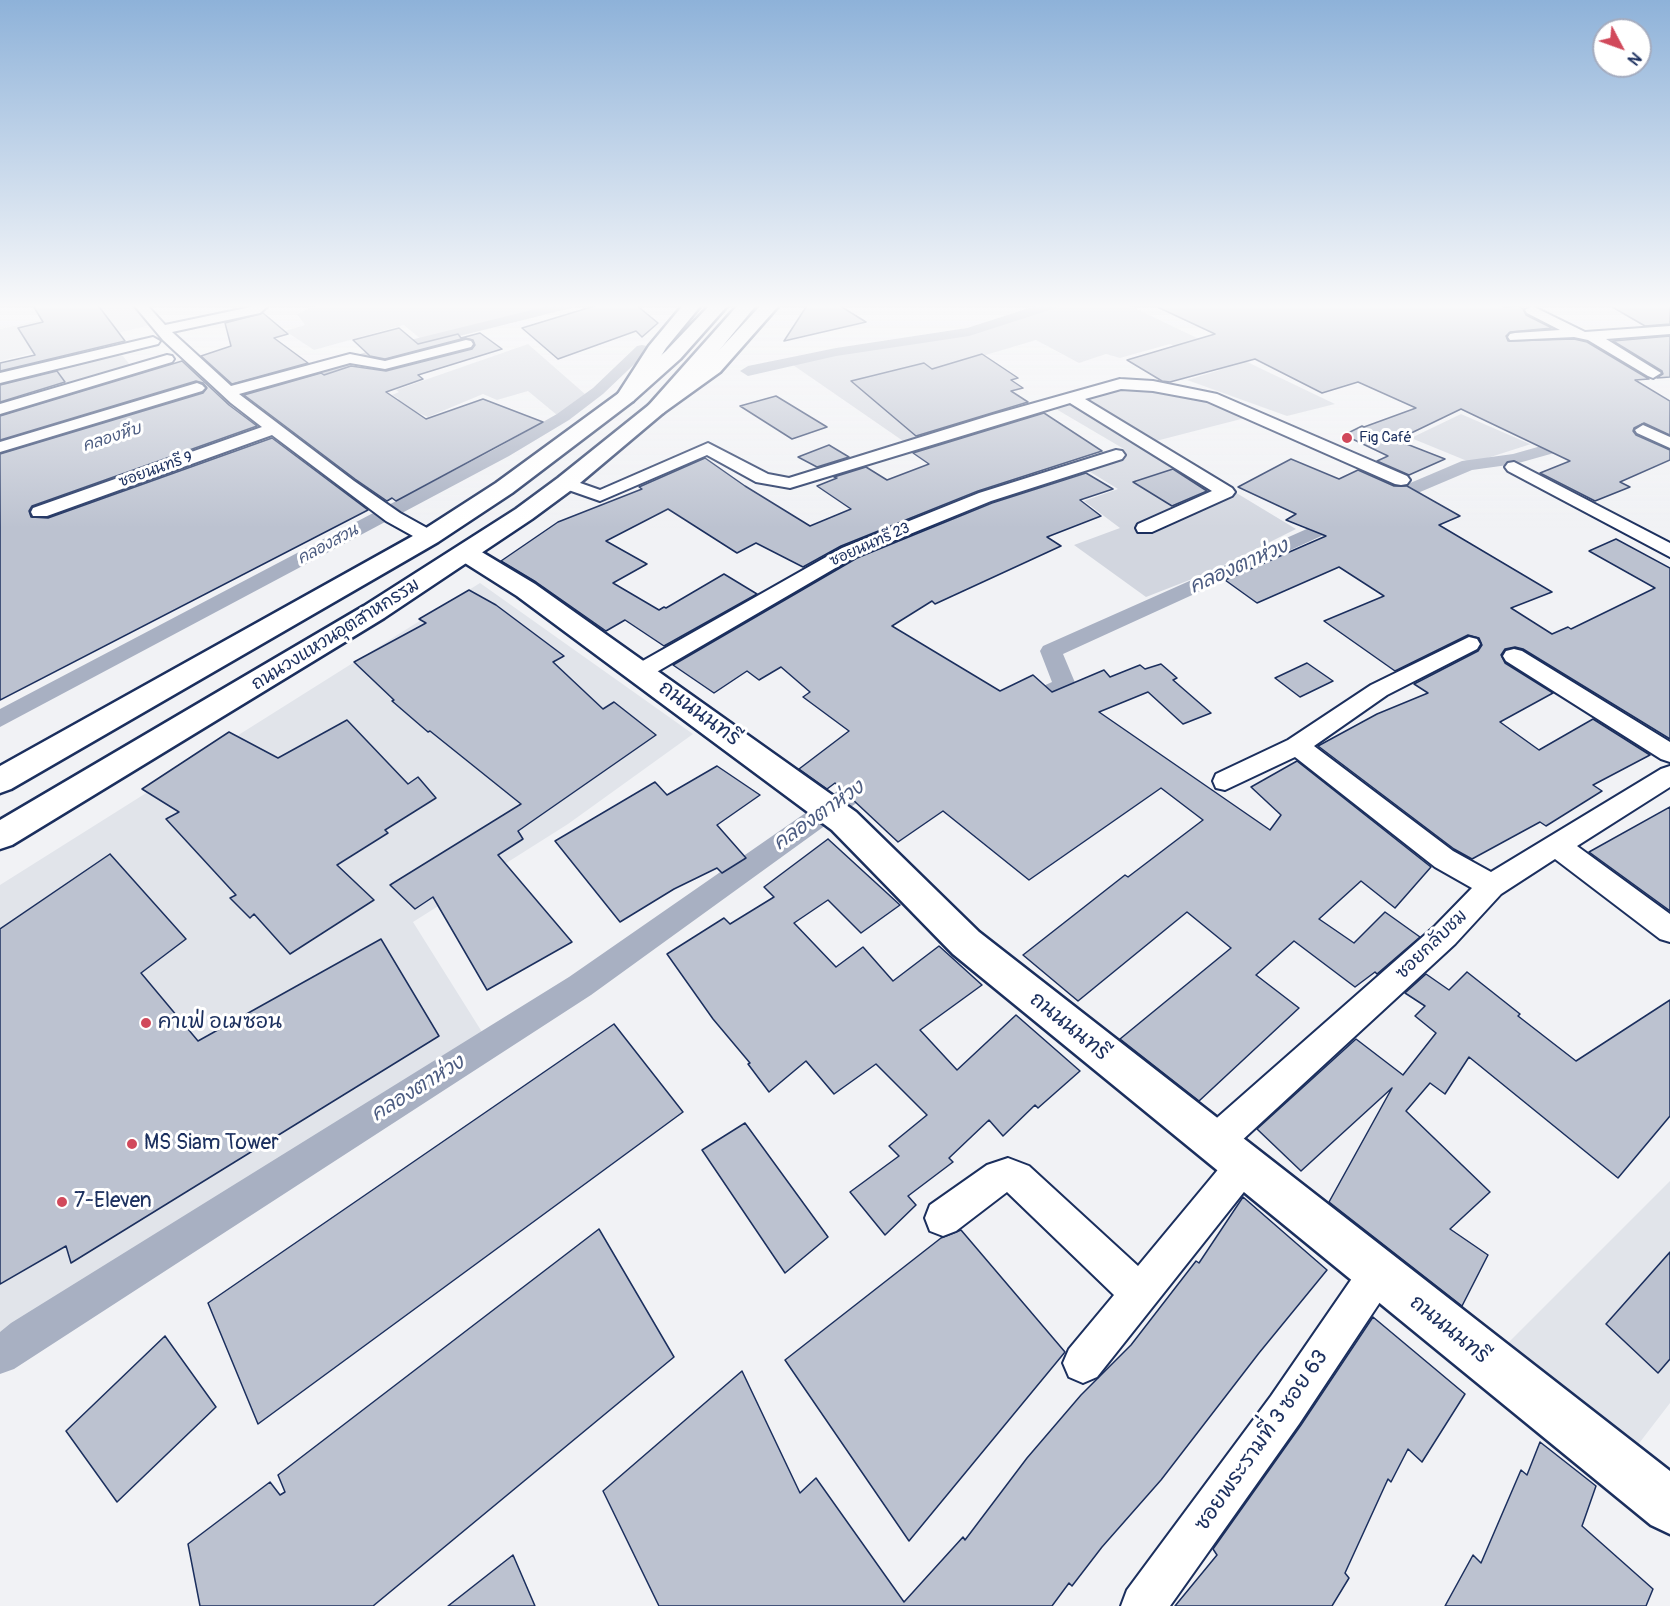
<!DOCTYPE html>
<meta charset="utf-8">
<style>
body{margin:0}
#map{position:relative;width:1670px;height:1606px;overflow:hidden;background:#f1f2f5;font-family:Pangolin,sans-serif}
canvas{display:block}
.north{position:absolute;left:1592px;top:18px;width:60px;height:60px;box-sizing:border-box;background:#fff;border:2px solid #a4acbf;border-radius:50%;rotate:131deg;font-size:16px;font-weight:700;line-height:24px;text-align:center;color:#1b2f5e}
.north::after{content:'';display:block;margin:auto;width:21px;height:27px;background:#d1495b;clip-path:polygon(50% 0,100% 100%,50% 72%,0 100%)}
</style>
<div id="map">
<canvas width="1670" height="1606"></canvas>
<div class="north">N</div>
</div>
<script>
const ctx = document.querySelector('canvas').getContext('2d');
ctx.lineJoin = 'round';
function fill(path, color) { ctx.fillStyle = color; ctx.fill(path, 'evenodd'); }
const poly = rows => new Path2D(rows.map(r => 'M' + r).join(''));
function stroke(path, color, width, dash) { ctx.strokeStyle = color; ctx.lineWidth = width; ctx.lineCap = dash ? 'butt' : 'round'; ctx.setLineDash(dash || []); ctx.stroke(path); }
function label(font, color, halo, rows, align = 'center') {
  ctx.font = font + ' Pangolin,"Playpen Sans Thai",sans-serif'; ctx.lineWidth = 6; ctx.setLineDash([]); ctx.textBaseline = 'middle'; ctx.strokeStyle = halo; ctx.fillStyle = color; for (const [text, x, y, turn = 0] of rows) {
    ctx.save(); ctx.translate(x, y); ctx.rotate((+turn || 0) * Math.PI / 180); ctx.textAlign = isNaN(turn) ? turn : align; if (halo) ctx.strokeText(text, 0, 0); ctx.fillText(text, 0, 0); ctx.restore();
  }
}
const built = poly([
 [110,304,130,304,151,325,0,361,0,329],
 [480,583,693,734,568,824,413,922,482,1032,0,1347,0,885],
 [1670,1181,1670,1403,1637,1446,1507,1344]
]);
const green = poly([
 [320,304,563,304,422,340,404,325,314,350,285,331,305,325,297,314],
 [1063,304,1126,304,1335,404,1287,416,1187,380,1220,370,1170,344,1120,358,1106,354,1079,363,1036,340,949,366,1014,410,906,443,793,365,831,355,965,335],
 [528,344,585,394,569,409,557,415,528,391,497,400,483,394,428,417,392,402,399,399,392,395,399,392,396,390],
 [118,355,123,356,130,365,125,369,39,395,23,375],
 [1125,388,1175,393,1201,400,1245,418,1152,442,1296,529,1210,572,1146,597,1074,545,1120,528,1084,501,1118,489,1074,462,1124,449,1056,409],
 [1461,414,1530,444,1531,444,1472,463,1411,438]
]);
const canal = poly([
 [556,304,577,304,575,307,392,353,198,415,186,415,184,412,186,409,382,347,556,304],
 [1042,304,1061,304,1059,307,969,336,836,356,748,376,740,371,748,366,836,348,967,328,1042,304],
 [642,345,647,346,649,349,647,352,603,394,569,420,509,456,0,727,0,709,497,448,557,414,593,388,637,346,642,345],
 [1580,435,1588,440,1586,444,1515,464,1472,470,1387,506,1375,506,1372,502,1375,498,1462,461,1513,454,1580,435],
 [1345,512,1352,514,1354,518,1352,522,1063,654,1076,685,1073,690,1021,714,1013,712,1009,706,1013,700,1052,682,1040,651,1043,646,1345,512],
 [875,768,884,771,887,777,884,783,591,995,14,1369,0,1374,0,1332,11,1323,569,977,866,771,875,768]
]);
const building = poly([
 [32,304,97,304,125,341,0,371,0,363,35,355,18,328,43,322,32,304],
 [601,304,635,304,658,323,642,337,636,331,558,359,522,328,601,304],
 [808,304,837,304,866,322,784,341,808,304],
 [1151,304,1499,304,1504,307,1519,306,1523,309,1526,315,1552,328,1510,332,1506,336,1508,341,1574,339,1587,342,1649,379,1635,380,1670,401,1670,435,1644,423,1634,428,1633,431,1636,435,1670,450,1670,460,1620,482,1630,487,1595,501,1540,473,1570,461,1461,409,1405,436,1412,439,1404,443,1445,459,1409,475,1377,461,1388,456,1344,435,1362,426,1364,427,1416,408,1358,382,1322,393,1255,359,1170,382,1162,381,1127,360,1215,334,1151,304],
 [1607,304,1670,304,1670,324,1645,326,1607,304],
 [263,313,288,334,274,338,308,363,232,384,201,356,231,346,225,323,263,313],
 [399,328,418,344,458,334,461,338,480,333,502,349,418,375,423,379,386,392,426,419,483,399,543,422,396,501,392,498,387,501,355,479,244,395,321,373,324,375,351,366,386,371,472,349,475,345,473,340,465,338,385,359,370,356,353,340,399,328],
 [1670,336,1670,377,1657,378,1663,374,1662,371,1613,341,1670,336],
 [982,354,1018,378,1011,380,1023,388,1011,391,1028,402,916,436,851,381,924,363,932,369,982,354],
 [182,361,229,405,257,426,32,506,29,511,31,517,48,518,272,438,368,510,0,700,0,454,203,393,207,388,203,383,196,381,0,440,0,416,182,361],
 [57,371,65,382,0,402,0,385,57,371],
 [776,396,827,427,792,439,740,406,776,396],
 [1044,413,1102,451,978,491,841,546,803,567,756,543,737,553,668,509,606,541,647,564,613,583,659,610,664,607,666,608,724,574,757,594,664,646,625,620,606,631,536,582,501,561,558,522,642,489,639,487,705,458,745,486,810,526,851,509,817,486,837,478,834,477,866,467,887,480,929,464,913,453,1044,413],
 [829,445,849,457,817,467,798,457,829,445],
 [1291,459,1339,479,1358,470,1394,486,1407,486,1460,516,1439,525,1552,592,1511,608,1552,634,1568,627,1571,629,1655,588,1589,551,1616,539,1670,568,1670,739,1523,649,1515,647,1505,649,1501,655,1505,663,1553,693,1500,722,1539,750,1593,719,1650,755,1593,785,1602,791,1546,826,1540,822,1472,859,1454,849,1318,746,1377,714,1428,693,1414,684,1478,651,1482,645,1479,638,1468,635,1395,671,1324,621,1384,596,1339,567,1257,603,1225,580,1326,536,1286,520,1296,514,1238,487,1291,459],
 [1173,469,1207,491,1172,506,1133,482,1173,469],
 [1086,473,1113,489,1080,500,1101,516,1047,537,1061,546,935,604,932,601,892,626,1000,691,1033,675,1052,692,1104,670,1110,677,1140,665,1145,669,1161,664,1177,678,1173,680,1211,713,1183,724,1148,692,1099,712,1270,830,1281,815,1251,787,1297,761,1431,867,1395,908,1361,881,1319,919,1354,943,1385,912,1420,937,1377,974,1375,972,1355,987,1294,941,1256,975,1299,1008,1199,1101,1120,1039,1231,948,1187,912,1078,1001,1023,955,1125,875,1128,877,1203,820,1161,788,1029,880,943,811,898,842,835,783,827,789,799,769,849,731,803,697,810,692,781,667,759,680,747,671,714,693,673,665,857,558,992,503,1086,473],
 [469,590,496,605,564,656,553,662,603,709,614,702,656,735,518,831,523,839,498,855,572,942,487,990,433,897,415,909,390,885,521,804,430,731,428,732,392,701,394,700,354,662,426,623,419,619,469,590],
 [1307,663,1333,681,1300,697,1275,678,1307,663],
 [347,720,408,784,418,777,436,798,385,830,388,833,337,865,374,900,290,954,254,914,250,918,230,898,236,895,166,819,179,812,142,789,229,732,278,758,347,720],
 [717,766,760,795,717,825,746,858,722,873,717,868,674,889,620,922,555,841,655,782,667,795,717,766],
 [1670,807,1670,911,1589,852,1670,807],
 [828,839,900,905,861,933,828,900,794,923,836,967,863,947,893,981,939,946,982,985,920,1030,957,1070,1016,1015,1080,1071,1038,1108,1035,1105,1003,1136,989,1120,949,1158,953,1162,908,1196,916,1205,885,1235,850,1192,899,1156,889,1146,927,1115,876,1064,834,1094,806,1061,769,1092,748,1064,750,1063,713,1019,667,954,724,918,730,924,774,897,764,887,828,839],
 [110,854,186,939,141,973,198,1041,381,939,439,1036,71,1263,66,1246,0,1284,0,929,110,854],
 [1467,972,1520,1014,1518,1016,1576,1061,1670,1000,1670,1116,1618,1178,1469,1057,1445,1094,1430,1083,1406,1111,1490,1192,1450,1229,1488,1255,1462,1306,1329,1202,1392,1088,1301,1171,1257,1129,1356,1039,1403,1075,1436,1033,1415,1016,1425,1006,1405,993,1426,974,1449,990,1467,972],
 [614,1024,683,1112,258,1424,208,1303,614,1024],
 [745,1123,828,1237,785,1273,702,1150,745,1123],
 [1243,1197,1327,1270,1259,1353,1161,1480,1102,1547,1072,1586,1069,1583,1052,1606,659,1606,603,1491,742,1371,800,1493,816,1478,904,1602,963,1537,965,1540,1027,1458,1081,1395,1131,1345,1196,1261,1199,1263,1243,1197],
 [599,1229,674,1357,373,1606,200,1606,188,1544,270,1482,280,1495,285,1492,278,1475,599,1229],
 [961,1230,1065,1352,909,1541,785,1360,941,1238,961,1230],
 [1670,1252,1670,1359,1658,1373,1606,1324,1670,1252],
 [1373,1317,1465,1394,1422,1462,1408,1449,1391,1482,1388,1479,1345,1573,1349,1578,1332,1606,1175,1606,1217,1555,1213,1549,1301,1425,1373,1317],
 [165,1336,216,1407,117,1502,66,1431,165,1336],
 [1540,1442,1596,1486,1582,1526,1653,1589,1646,1606,1445,1606,1473,1555,1481,1563,1521,1470,1527,1475,1540,1442],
 [513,1555,535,1606,448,1606,513,1555]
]);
const minor = poly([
 [133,304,146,304,165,325,251,307,256,304,270,304,260,313,172,332,231,386,350,354,385,361,466,340,471,341,473,344,471,347,385,369,350,363,239,394,354,481,400,513,436,533,439,537,436,541,422,541,386,521,272,435,47,516,33,516,31,512,33,508,262,427,231,403,163,340,133,304],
 [1532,306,1585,332,1670,326,1670,334,1606,339,1661,373,1653,378,1648,376,1588,340,1574,337,1510,340,1508,337,1510,334,1515,333,1560,330,1527,313,1525,310,1532,306],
 [153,337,160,341,158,344,0,383,0,373,153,337],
 [167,355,172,356,174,359,172,362,0,414,0,404,167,355],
 [1120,379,1153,381,1217,394,1407,476,1410,480,1407,484,1401,485,1395,484,1207,401,1153,391,1121,389,1085,399,1232,488,1235,492,1232,496,1152,532,1138,532,1136,528,1138,524,1212,491,1070,403,790,488,756,482,707,455,600,501,560,487,557,483,560,479,566,478,600,490,708,443,768,474,789,478,992,415,1120,379],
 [197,383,202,385,205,388,202,391,0,452,0,442,197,383],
 [1643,425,1670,437,1670,448,1637,433,1635,430,1643,425],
 [1116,450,1122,451,1125,455,1122,459,991,501,856,556,648,677,640,679,632,677,629,672,632,667,842,548,979,493,1116,450],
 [1514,462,1670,543,1670,557,1508,471,1505,467,1508,463,1514,462],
 [1469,637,1477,639,1480,644,1477,649,1387,695,1314,746,1453,851,1491,872,1661,769,1670,766,1670,787,1577,846,1670,914,1670,942,1660,939,1555,859,1501,894,1455,944,1226,1155,1214,1160,1202,1155,1197,1143,1202,1131,1435,926,1472,888,1435,867,1295,757,1225,790,1216,788,1213,781,1216,774,1288,740,1371,685,1469,637],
 [1514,649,1522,651,1670,742,1670,762,1661,759,1506,661,1503,656,1506,651,1514,649],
 [1243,1149,1255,1154,1260,1166,1255,1178,1097,1377,1083,1383,1069,1377,1063,1363,1069,1349,1114,1295,1007,1192,956,1231,943,1236,930,1231,925,1218,930,1205,987,1165,1008,1158,1029,1166,1138,1266,1231,1154,1243,1149],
 [1377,1256,1390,1261,1395,1274,1390,1287,1299,1424,1170,1606,1121,1606,1127,1590,1271,1396,1364,1261,1377,1256]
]);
const tertiary = poly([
 [466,545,475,548,535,584,856,812,979,932,1670,1471,1670,1534,1651,1525,953,954,832,830,517,596,457,558,453,553,457,548,466,545]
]);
const secondary = poly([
 [684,304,702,304,666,348,633,401,619,401,616,397,649,346,684,304],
 [762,304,780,304,720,372,663,413,656,415,649,413,646,409,649,405,706,364,762,304]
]);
const primary = poly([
 [711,304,725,304,727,306,680,359,633,401,512,493,438,542,11,789,0,793,0,766,420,532,496,483,619,393,666,351,711,304],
 [739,304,757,304,709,363,663,413,574,488,532,519,384,618,12,845,0,849,0,820,364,606,516,509,558,478,649,405,739,304]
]);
const markers = [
 [1347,438,6,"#d1495b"],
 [146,1023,6,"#d1495b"],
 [132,1144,6,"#d1495b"],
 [62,1202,6,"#d1495b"]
];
const farPoinames = [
 ["Fig Café",1359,438]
];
const farStreetnames = [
 ["ซอยนนทรี 9",156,470,-20],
 ["ซอยนนทรี 23",870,545,-24]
];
const farWaternames = [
 ["คลองหีบ",112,438,-18],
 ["คลองสวน",328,545,-28]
];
const streetNames = [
 ["ถนนวงแหวนอุตสาหกรรม",336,635,-32],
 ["ซอยกลับชม",1432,945,-44]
];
const waterNames = [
 ["คลองตาห่วง",1239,567,-24],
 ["คลองตาห่วง",819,816,-35],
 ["คลองตาห่วง",418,1089,-32]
];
const nearStreetnames = [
 ["ถนนนนทรี",699,714,36],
 ["ถนนนนทรี",1069,1027,39],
 ["ถนนนนทรี",1449,1330,39],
 ["ซอยพระรามที่ 3 ซอย 63",1262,1441,-55]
];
const nearPoinames = [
 ["คาเฟ่ อเมซอน",158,1023],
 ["MS Siam Tower",144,1144],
 ["7-Eleven",74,1202]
];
fill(built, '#e1e4ea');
fill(green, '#d2d6df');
fill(canal, '#a8b0c2');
fill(building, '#bcc2d0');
stroke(building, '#1b2f5e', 1.5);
stroke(minor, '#1b2f5e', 4);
stroke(tertiary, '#1b2f5e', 5);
stroke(secondary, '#1b2f5e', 5);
stroke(primary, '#1b2f5e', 5);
fill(minor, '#fff');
fill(tertiary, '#fff');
fill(secondary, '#fff');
fill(primary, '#fff');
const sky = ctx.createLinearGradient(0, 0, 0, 528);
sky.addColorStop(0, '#8eb2d9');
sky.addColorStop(0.58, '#f9f9fa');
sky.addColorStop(1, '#f9f9fa00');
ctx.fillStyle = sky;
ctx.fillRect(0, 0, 1670, 528);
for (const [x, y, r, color] of markers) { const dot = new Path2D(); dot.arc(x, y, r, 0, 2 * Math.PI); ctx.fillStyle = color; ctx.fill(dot); stroke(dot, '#fff', 2); }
label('15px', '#1b2f5e', '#fff', farPoinames, 'left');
label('15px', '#1b2f5e', '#fff', farStreetnames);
label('italic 16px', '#4c5c81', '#fff', farWaternames);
label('18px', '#1b2f5e', '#fff', streetNames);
label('italic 20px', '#4c5c81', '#fff', waterNames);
label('21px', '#1b2f5e', '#fff', nearStreetnames);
label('21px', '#1b2f5e', '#fff', nearPoinames, 'left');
</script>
